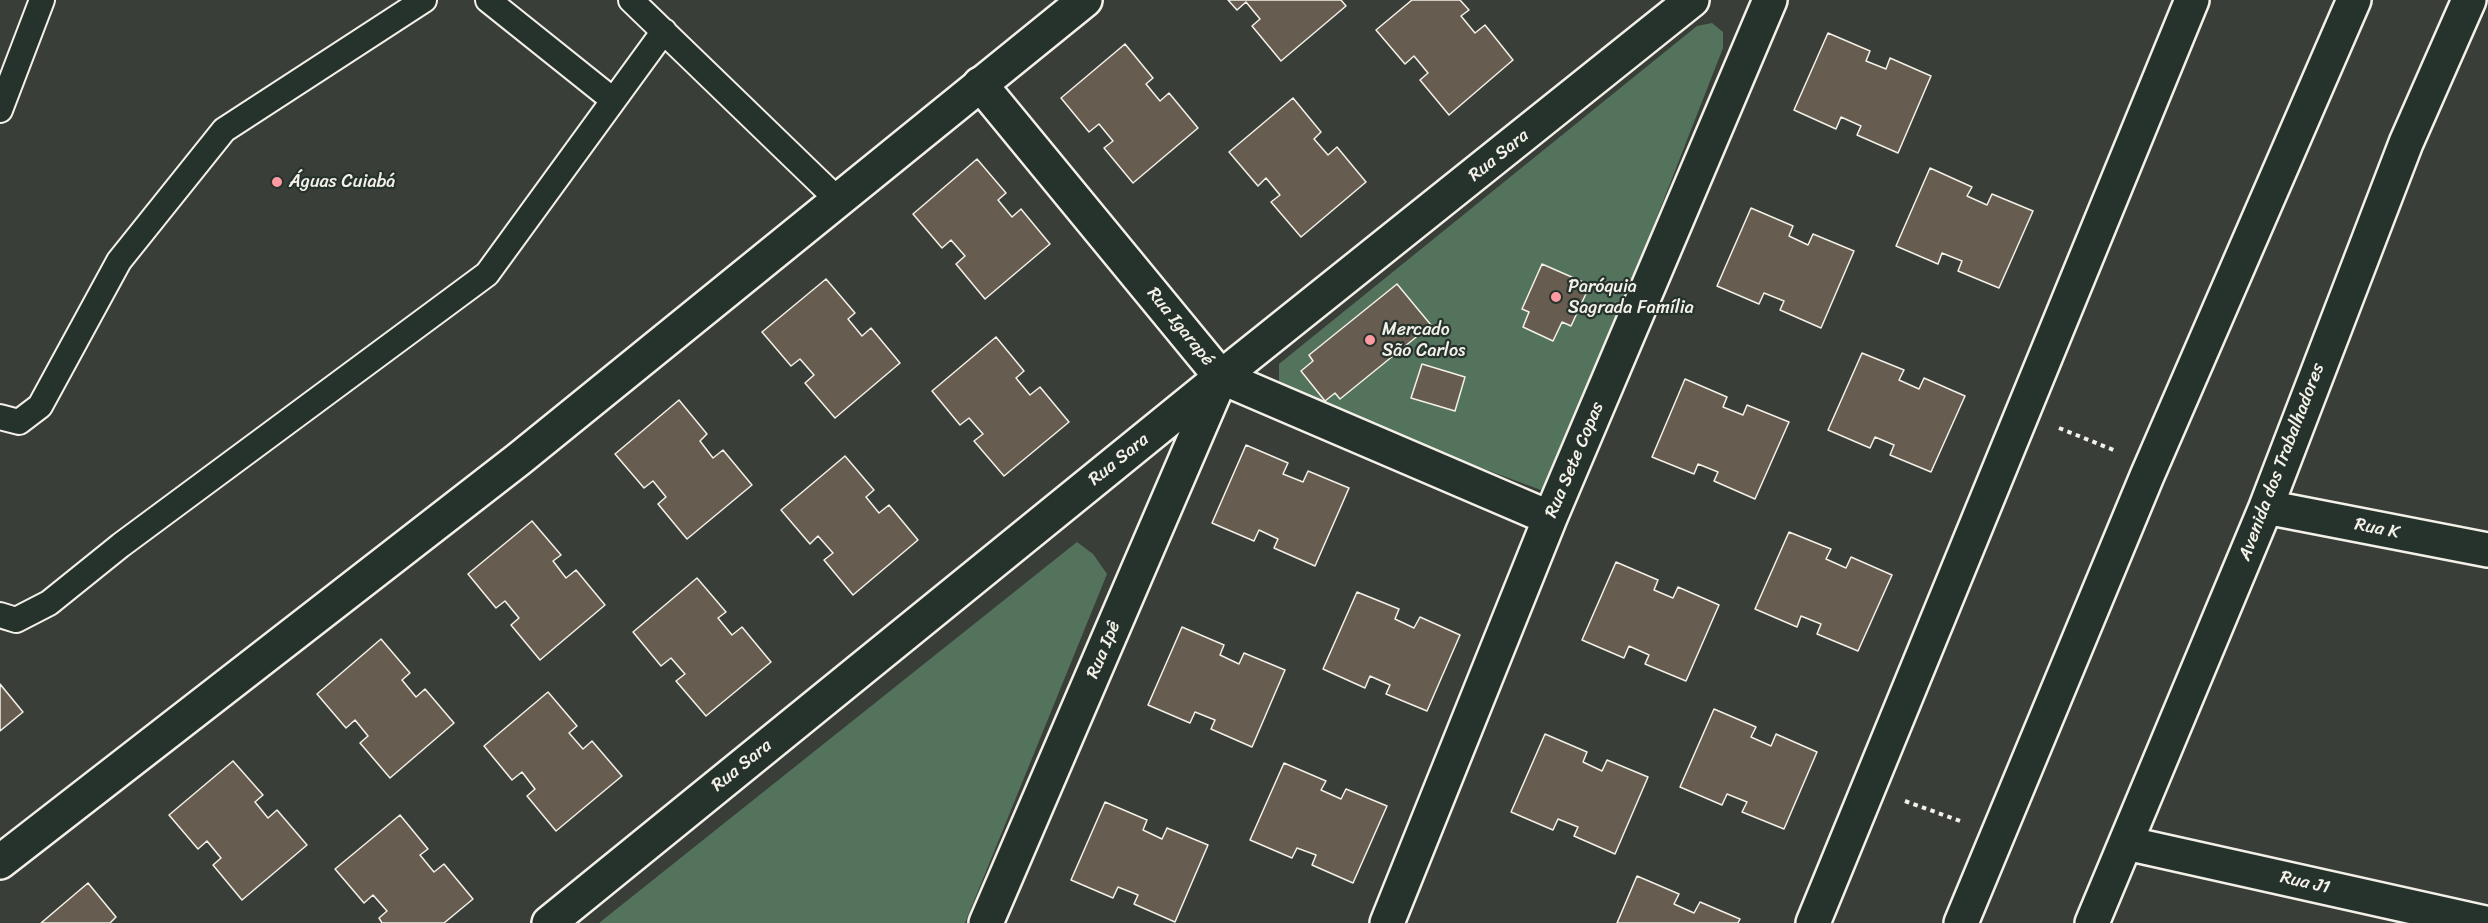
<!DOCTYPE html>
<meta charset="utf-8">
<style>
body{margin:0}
canvas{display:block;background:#393f38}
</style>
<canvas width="2488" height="923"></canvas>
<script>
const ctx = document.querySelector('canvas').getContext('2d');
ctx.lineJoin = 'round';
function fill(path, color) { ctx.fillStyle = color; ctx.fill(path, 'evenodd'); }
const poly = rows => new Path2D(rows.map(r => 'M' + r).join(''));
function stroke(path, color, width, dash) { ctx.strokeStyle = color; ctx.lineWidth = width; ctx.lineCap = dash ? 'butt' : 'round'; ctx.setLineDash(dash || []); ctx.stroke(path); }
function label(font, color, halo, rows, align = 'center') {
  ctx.font = font + ' Sriracha,sans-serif'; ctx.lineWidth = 4.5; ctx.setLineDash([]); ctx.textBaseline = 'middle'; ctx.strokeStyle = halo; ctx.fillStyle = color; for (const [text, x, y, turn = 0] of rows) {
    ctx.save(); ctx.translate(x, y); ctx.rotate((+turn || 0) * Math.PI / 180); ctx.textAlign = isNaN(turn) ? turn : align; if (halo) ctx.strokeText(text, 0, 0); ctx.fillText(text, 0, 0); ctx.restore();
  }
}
const green = poly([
 [1712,23,1723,32,1723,48,1549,493,1309,404,1279,381,1279,364,1697,26],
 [1077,542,1093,554,1107,574,965,923,599,923]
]);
const building = poly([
 [1228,0,1341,0,1346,6,1281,61,1252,26,1260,19,1246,2,1237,10,1228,0],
 [1412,0,1460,0,1469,10,1461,16,1475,33,1485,25,1513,60,1449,115,1420,80,1428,73,1414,56,1405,64,1376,30,1412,0],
 [1828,33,1870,51,1866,61,1886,69,1890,58,1931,76,1898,153,1857,135,1861,126,1841,117,1836,129,1794,110,1828,33],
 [1125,44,1153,78,1146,84,1160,101,1169,93,1198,128,1133,183,1104,148,1113,141,1099,124,1089,132,1061,98,1125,44],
 [1293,98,1321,132,1314,139,1328,155,1337,147,1366,182,1301,237,1271,202,1280,195,1266,178,1258,186,1229,152,1293,98],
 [977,159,1006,193,998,200,1012,217,1021,209,1050,244,985,299,956,264,965,256,951,240,942,248,913,214,977,159],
 [1930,168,1972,187,1967,196,1987,205,1992,194,2033,211,1999,288,1958,271,1962,261,1942,253,1938,264,1896,246,1930,168],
 [1751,208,1793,226,1789,236,1808,245,1813,234,1854,251,1821,328,1780,310,1784,301,1764,293,1759,304,1717,286,1751,208],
 [1542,264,1590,285,1571,326,1562,322,1553,341,1523,327,1529,312,1522,309,1542,264],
 [826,279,855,313,848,319,862,336,871,328,900,363,835,418,805,383,814,375,800,359,791,366,762,332,826,279],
 [1397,284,1431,325,1340,399,1335,393,1325,401,1301,371,1313,361,1309,355,1397,284],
 [996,337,1024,371,1016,378,1030,395,1040,387,1069,422,1004,476,974,441,983,434,969,418,960,425,932,391,996,337],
 [1862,353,1904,370,1899,380,1919,389,1924,378,1965,396,1931,472,1890,455,1894,445,1875,437,1870,448,1828,430,1862,353],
 [1422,364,1465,377,1455,411,1411,398,1422,364],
 [1685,379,1727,397,1723,407,1743,415,1747,405,1789,422,1755,499,1714,481,1718,472,1698,464,1694,474,1652,457,1685,379],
 [679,400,707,434,700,441,713,458,723,450,752,485,687,539,658,504,666,497,653,481,644,488,615,454,679,400],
 [1246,445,1288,463,1283,474,1303,482,1308,471,1349,488,1315,566,1274,548,1278,539,1259,530,1254,541,1212,523,1246,445],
 [845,456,874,490,866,497,879,513,889,505,918,540,853,595,824,560,833,553,818,536,810,544,781,510,845,456],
 [532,521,561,555,553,561,566,578,576,570,605,605,540,660,511,625,519,618,505,601,496,608,468,574,532,521],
 [1789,532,1831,549,1826,559,1846,568,1851,557,1892,575,1858,651,1817,634,1821,624,1801,616,1797,627,1755,609,1789,532],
 [1616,562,1658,580,1654,590,1673,598,1678,587,1719,605,1686,681,1645,664,1649,655,1629,646,1624,658,1582,640,1616,562],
 [697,578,726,612,718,618,732,635,742,627,771,662,706,716,676,681,685,674,671,658,661,666,633,632,697,578],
 [1357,592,1399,609,1395,619,1414,628,1420,617,1460,635,1427,711,1386,694,1390,685,1370,676,1365,688,1323,669,1357,592],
 [1182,627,1224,645,1220,655,1239,664,1244,653,1285,670,1252,747,1211,729,1215,720,1195,712,1190,723,1148,705,1182,627],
 [381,639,410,673,402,680,416,697,425,689,454,723,390,778,360,743,368,736,355,720,346,728,317,694,381,639],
 [0,684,23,712,0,731,0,684],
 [548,692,577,726,569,733,583,749,592,741,622,776,556,831,527,796,535,789,522,772,512,780,484,746,548,692],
 [1714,709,1756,727,1751,737,1771,746,1776,734,1817,752,1784,829,1742,812,1747,802,1727,794,1722,805,1680,787,1714,709],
 [1545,734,1587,752,1583,762,1602,771,1607,760,1648,777,1615,854,1574,836,1578,827,1558,819,1553,830,1511,812,1545,734],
 [233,761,263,795,255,802,268,818,277,810,307,845,242,900,213,865,221,858,207,841,198,849,169,815,233,761],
 [1284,763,1326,781,1321,790,1341,799,1346,789,1387,806,1353,883,1312,865,1316,855,1297,848,1292,858,1250,840,1284,763],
 [1105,802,1147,820,1143,830,1162,839,1167,828,1208,845,1175,922,1134,904,1138,895,1118,887,1113,898,1071,880,1105,802],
 [400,815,428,849,420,855,434,872,444,864,473,899,444,923,382,923,379,918,387,911,373,895,364,903,335,869,400,815],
 [1637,876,1679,894,1674,904,1694,913,1700,902,1740,919,1738,923,1617,923,1637,876],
 [88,883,116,917,110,923,41,923,88,883]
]);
const path = poly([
 [2059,428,2116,451],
 [1905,801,1963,822]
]);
const lane = poly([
 [488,0,613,100],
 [631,0,838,200],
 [0,110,42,0],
 [0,417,19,422,40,406,119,261,224,130,424,0],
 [0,615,16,620,49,603,121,545,487,274,664,31]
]);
const street = poly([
 [980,84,1221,377,1550,518],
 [2266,507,2488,550],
 [2126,843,2485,923],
 [549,923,1221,377,1692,0],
 [986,923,1219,382],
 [1387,923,1550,518,1770,0],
 [2092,923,2266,507,2406,143,2469,0]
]);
const secondary = poly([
 [0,862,519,459,1085,0],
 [1813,923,2192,0],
 [1961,923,2147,476,2354,0]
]);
const markers = [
 [277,182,6,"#ff9aa2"],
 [1556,297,6,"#ff9aa2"],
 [1370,340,6,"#ff9aa2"]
];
const streetNames = [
 ["Rua Sara",1499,156,-39],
 ["Rua Igarapé",1180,327,51],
 ["Rua Sara",1119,460,-39],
 ["Rua Sete Copas",1575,460,-67],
 ["Avenida dos Trabalhadores",2282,462,-69],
 ["Rua K",2377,529,11],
 ["Rua Ipê",1104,650,-67],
 ["Rua Sara",742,766,-39],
 ["Rua J1",2305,883,13]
];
const poiNames = [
 ["Águas Cuiabá",289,182],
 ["Paróquia",1568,287],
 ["Sagrada Família",1568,308],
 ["Mercado",1382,330],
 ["São Carlos",1382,351]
];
fill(green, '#54735d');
fill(building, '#665c50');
stroke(building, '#f4f1e8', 1.5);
stroke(lane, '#f4f1e8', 28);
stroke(street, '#f4f1e8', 38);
stroke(secondary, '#f4f1e8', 38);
stroke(path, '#f4f1e8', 4, [4.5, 4.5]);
stroke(lane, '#26332d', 24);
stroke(street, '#26332d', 33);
stroke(secondary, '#26332d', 33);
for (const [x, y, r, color] of markers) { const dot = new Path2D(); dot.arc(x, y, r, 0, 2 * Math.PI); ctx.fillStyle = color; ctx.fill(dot); stroke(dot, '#26332d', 2); }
label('18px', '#f4f1e8', '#26332d', streetNames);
label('18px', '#f4f1e8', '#26332d', poiNames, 'left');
</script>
